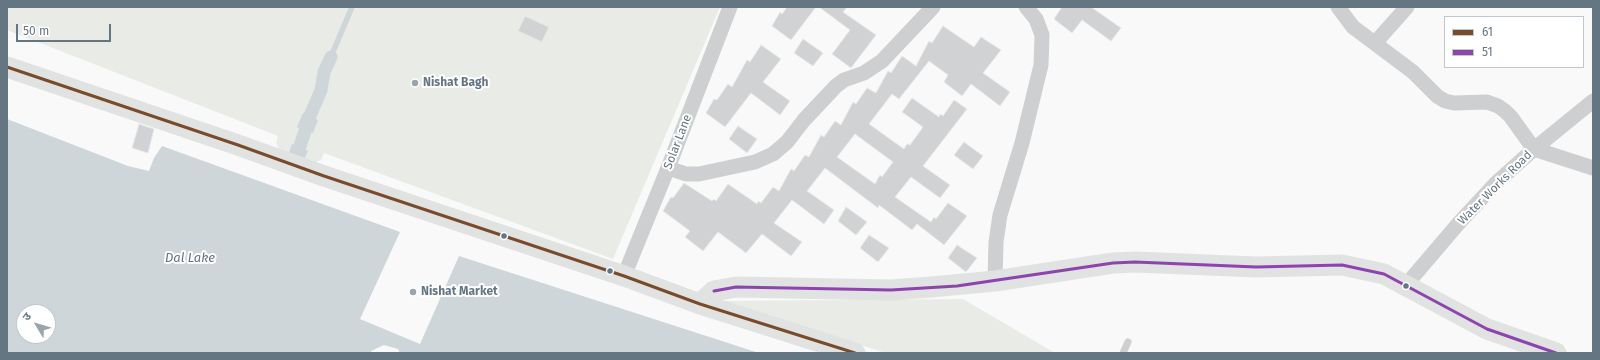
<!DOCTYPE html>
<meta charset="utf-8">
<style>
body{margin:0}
#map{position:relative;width:1600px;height:360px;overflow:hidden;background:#f9f9f9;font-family:"Fira Sans","Noto Sans Devanagari",sans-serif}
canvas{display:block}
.frame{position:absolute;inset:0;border:8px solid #657683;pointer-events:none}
.legend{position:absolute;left:1444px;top:16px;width:140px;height:52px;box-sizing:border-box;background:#fff;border:1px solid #c1c8cd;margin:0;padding:5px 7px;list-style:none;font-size:12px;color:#657683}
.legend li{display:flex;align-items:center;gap:8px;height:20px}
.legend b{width:20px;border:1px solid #c1c8cd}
.north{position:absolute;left:16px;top:304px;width:40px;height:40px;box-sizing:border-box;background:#fff;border:1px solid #c1c8cd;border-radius:50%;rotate:308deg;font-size:11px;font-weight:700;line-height:16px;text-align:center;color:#657683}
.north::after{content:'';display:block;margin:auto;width:14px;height:18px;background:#99a4ac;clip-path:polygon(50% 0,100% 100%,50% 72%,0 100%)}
.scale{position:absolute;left:16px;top:24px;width:95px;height:18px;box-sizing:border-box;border:2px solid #657683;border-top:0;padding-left:5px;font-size:12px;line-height:14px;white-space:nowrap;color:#657683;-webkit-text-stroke:3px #fff;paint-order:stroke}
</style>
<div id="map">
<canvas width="1600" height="360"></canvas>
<div class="frame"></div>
<ul class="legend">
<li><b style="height:5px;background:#7a4b2a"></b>61</li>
<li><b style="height:5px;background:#8e44ad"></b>51</li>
</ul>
<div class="north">उ</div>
<div class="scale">50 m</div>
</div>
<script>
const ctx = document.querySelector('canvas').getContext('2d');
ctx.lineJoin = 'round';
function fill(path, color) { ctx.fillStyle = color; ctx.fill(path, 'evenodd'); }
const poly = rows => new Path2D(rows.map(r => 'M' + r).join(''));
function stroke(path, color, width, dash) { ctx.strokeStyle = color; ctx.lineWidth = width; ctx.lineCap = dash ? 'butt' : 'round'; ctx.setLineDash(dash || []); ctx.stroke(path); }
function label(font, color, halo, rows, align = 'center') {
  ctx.font = font + ' "Fira Sans",sans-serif'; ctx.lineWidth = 4; ctx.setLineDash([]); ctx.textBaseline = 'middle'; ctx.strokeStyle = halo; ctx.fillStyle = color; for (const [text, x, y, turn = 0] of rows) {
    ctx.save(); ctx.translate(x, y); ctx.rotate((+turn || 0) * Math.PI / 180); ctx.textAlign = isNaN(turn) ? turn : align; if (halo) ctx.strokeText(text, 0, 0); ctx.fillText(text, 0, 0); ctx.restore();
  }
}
const green = poly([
 [7,7,720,7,613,259,324,153,321,160,302,167,285,160,276,143,278,136,7,30],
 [963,299,1055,353,886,353,722,301]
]);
const water = poly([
 [349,7,355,7,327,73,322,71],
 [303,113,318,120,313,133,297,127],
 [7,119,128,166,149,171,154,158,162,146,400,232,360,319,420,344,459,256,759,353,7,353],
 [24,312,48,312,48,336,24,336],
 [292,144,308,151,302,164,287,158]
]);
const pier = poly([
 [384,345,398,349,400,353,371,353,371,351]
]);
const canal = poly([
 [295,161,310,116,321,90,324,72,331,57]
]);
const building = poly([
 [787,7,816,7,791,40,772,26,780,12,782,14,787,7],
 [819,7,847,7,843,12,876,35,851,68,832,54,850,30,819,7],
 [1062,7,1091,7,1121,28,1111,41,1082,20,1072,33,1054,19,1062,7],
 [525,16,549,27,542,42,518,31,525,16],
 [943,26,974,47,981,37,1001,50,983,73,1010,92,1000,106,971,84,962,96,944,82,948,75,929,61,899,99,892,94,869,124,904,149,907,144,910,145,923,127,902,112,912,98,939,117,940,114,943,116,954,100,967,109,923,166,950,185,940,198,911,177,895,197,931,222,934,217,936,219,948,203,967,216,944,245,917,224,912,230,879,205,878,208,825,168,807,191,834,210,824,224,792,200,774,223,802,242,791,256,762,234,746,253,718,232,703,251,685,237,690,231,663,211,671,197,673,198,684,183,712,201,714,199,716,201,728,184,757,204,758,201,761,203,773,187,779,191,791,169,794,171,805,155,809,157,821,135,824,137,835,121,841,125,853,102,856,104,867,88,876,93,888,71,891,73,902,56,916,66,929,41,932,43,943,26],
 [855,134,893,162,882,177,880,175,875,184,837,157,855,134],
 [803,39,823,53,813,66,794,53,803,39],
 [761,45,781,59,763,82,790,101,780,115,751,93,725,127,706,113,714,99,717,100,728,84,732,87,747,60,750,62,761,45],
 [139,124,154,129,148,153,132,148,139,124],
 [738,126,757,139,747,153,729,139,738,126],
 [964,142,983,156,973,169,954,155,964,142],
 [846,207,867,222,856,235,838,221,846,207],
 [869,235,889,248,878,262,860,248,869,235],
 [957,245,977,258,966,272,948,258,957,245]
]);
const lane = poly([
 [1123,353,1128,342]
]);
const street = poly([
 [1338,7,1353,27,1413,72,1437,96,1445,101,1454,103,1487,102,1498,106,1505,111,1511,117,1534,149,1593,168],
 [1375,43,1407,7],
 [668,168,686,174,699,174,755,162,773,154,787,142,804,120,836,86,844,80,864,73,882,61,933,7],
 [624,276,668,168,730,7],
 [995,281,996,242,1000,215,1022,143,1041,65,1042,35,1036,19,1026,7],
 [1406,285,1458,224,1496,183,1534,149,1593,101]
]);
const secondary = poly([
 [7,67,238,145,324,176,624,276,700,304,855,353],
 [700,304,714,291,736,287,891,290,931,287,995,281,1113,263,1135,262,1256,267,1342,265,1384,274,1487,329,1556,353]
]);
const bus1 = poly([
 [7,67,238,145,324,176,624,276,700,304,855,353]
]);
const bus2 = poly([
 [714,291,736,287,891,290,957,286,1113,263,1135,262,1256,267,1342,265,1384,274,1487,329,1556,353]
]);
const markers = [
 [415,83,4,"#99a4ac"],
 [504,236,3.5,"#657683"],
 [610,271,3.5,"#657683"],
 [1406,286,3.5,"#657683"],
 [413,292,4,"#99a4ac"]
];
const poiNames = [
 ["Nishat Bagh",423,83],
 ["Nishat Market",421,292]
];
const streetNames = [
 ["Solar Lane",678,142,-69],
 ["Water Works Road",1495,188,-45]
];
const waterNames = [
 ["Dal Lake",190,258]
];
fill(green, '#e8ebe6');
fill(water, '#ced6d9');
fill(pier, '#f9f9f9');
stroke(canal, '#ced6d9', 13);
fill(building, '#d0d2d3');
stroke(building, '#e8e8e8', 1);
stroke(lane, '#cecfd0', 7);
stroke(street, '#cecfd0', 15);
stroke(secondary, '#e1e2e2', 21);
stroke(bus1, '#7a4b2a', 3);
stroke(bus2, '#8e44ad', 3);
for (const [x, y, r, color] of markers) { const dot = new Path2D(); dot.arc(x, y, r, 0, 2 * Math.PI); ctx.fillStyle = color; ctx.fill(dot); stroke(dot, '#fff', 1.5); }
label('bold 12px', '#657683', '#fff', poiNames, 'left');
label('12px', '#657683', '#fff', streetNames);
label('italic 13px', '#60757c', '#fff', waterNames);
</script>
